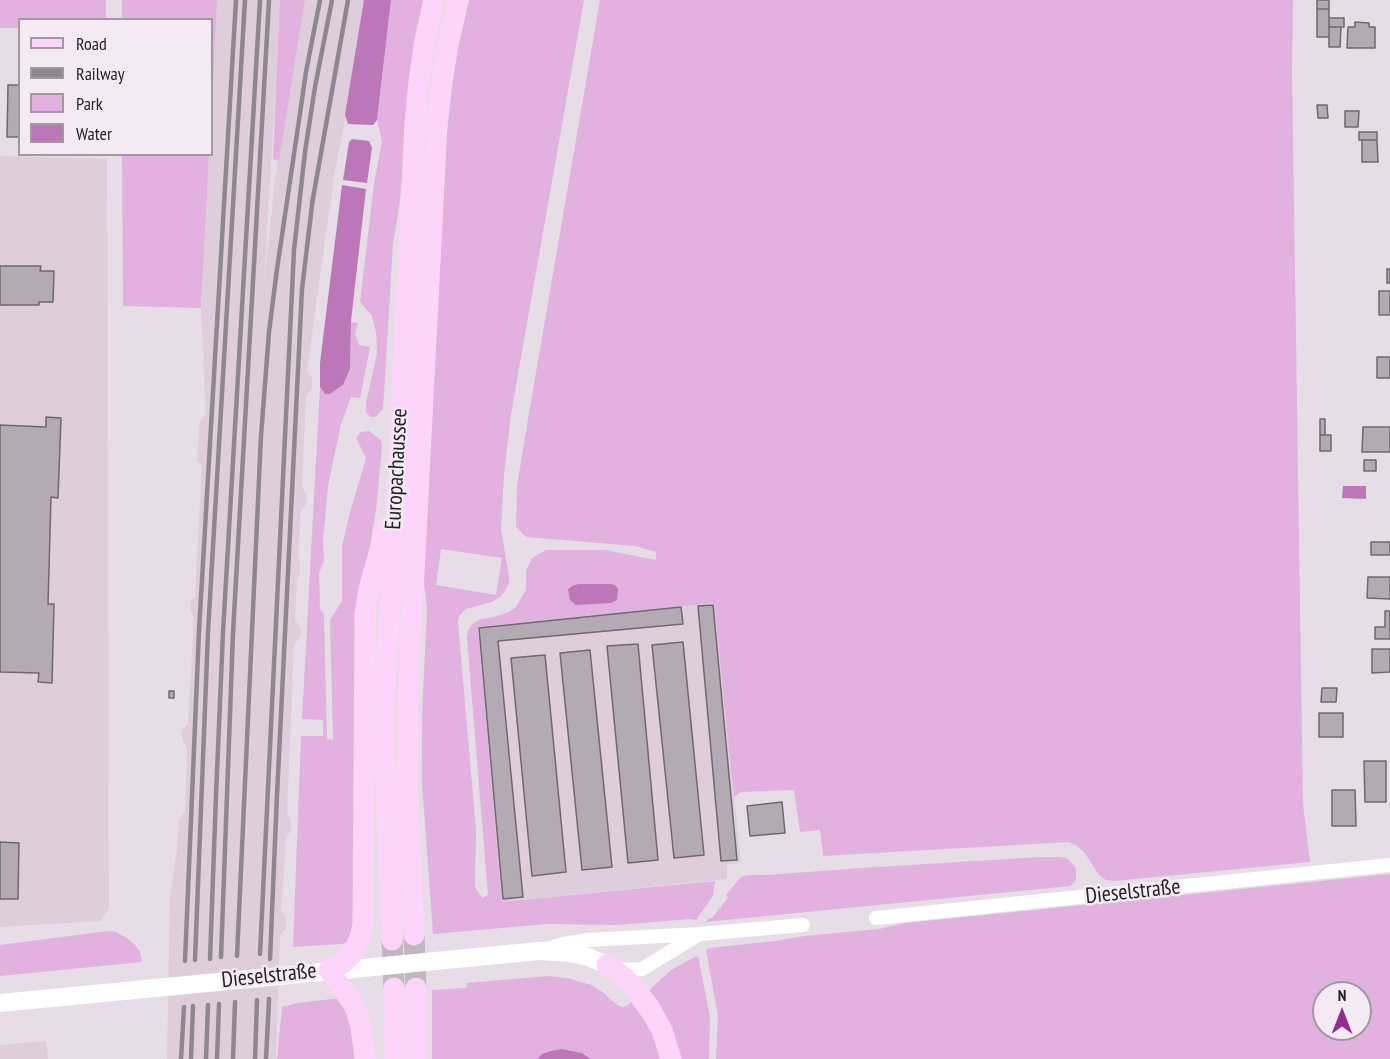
<!DOCTYPE html>
<meta charset="utf-8">
<style>
body{margin:0}
#map{position:relative;width:1390px;height:1059px;overflow:hidden;background:#e7dde6;font-family:"PT Sans Narrow",sans-serif}
canvas{display:block}
.legend{position:absolute;left:18px;top:18px;width:195px;height:138px;box-sizing:border-box;background:#f4eaf3;border:2px solid #a0999f;margin:0;padding:8px 10px;list-style:none;font-size:18px;color:#231f22}
.legend li{display:flex;align-items:center;gap:12px;height:30px}
.legend b{width:30px;border:2px solid #a0999f}
.north{position:absolute;left:1312px;top:981px;width:60px;height:60px;box-sizing:border-box;background:#f4eaf3;border:2px solid #a0999f;border-radius:50%;rotate:0deg;font-size:16px;font-weight:700;line-height:24px;text-align:center;color:#231f22}
.north::after{content:'';display:block;margin:auto;width:21px;height:27px;background:#932c91;clip-path:polygon(50% 0,100% 100%,50% 72%,0 100%)}
</style>
<div id="map">
<canvas width="1390" height="1059"></canvas>
<ul class="legend">
<li><b style="height:8px;background:#fdd4fa"></b>Road</li>
<li><b style="height:8px;background:#8e878d"></b>Railway</li>
<li><b style="height:16px;background:#e2b1df"></b>Park</li>
<li><b style="height:16px;background:#bb77b7"></b>Water</li>
</ul>
<div class="north">N</div>
</div>
<script>
const ctx = document.querySelector('canvas').getContext('2d');
ctx.lineJoin = 'round';
function fill(path, color) { ctx.fillStyle = color; ctx.fill(path, 'evenodd'); }
const poly = rows => new Path2D(rows.map(r => 'M' + r).join(''));
function stroke(path, color, width, dash) { ctx.strokeStyle = color; ctx.lineWidth = width; ctx.lineCap = dash ? 'butt' : 'round'; ctx.setLineDash(dash || []); ctx.stroke(path); }
function label(font, color, halo, rows, align = 'center') {
  ctx.font = font + ' "PT Sans Narrow",sans-serif'; ctx.lineWidth = 5; ctx.setLineDash([]); ctx.textBaseline = 'middle'; ctx.strokeStyle = halo; ctx.fillStyle = color; for (const [text, x, y, turn = 0] of rows) {
    ctx.save(); ctx.translate(x, y); ctx.rotate((+turn || 0) * Math.PI / 180); ctx.textAlign = isNaN(turn) ? turn : align; if (halo) ctx.strokeText(text, 0, 0); ctx.fillText(text, 0, 0); ctx.restore();
  }
}
const built = poly([
 [217,0,281,0,264,283,275,180,305,0,368,0,334,177,307,370,312,378,312,388,306,396,302,487,307,495,306,504,301,511,298,552,300,572,297,579,295,620,301,628,300,637,294,645,287,814,291,820,291,830,286,838,281,910,286,917,286,928,280,935,276,1059,167,1059,170,896,177,849,179,819,185,811,187,747,182,740,182,730,188,724,194,618,190,609,191,600,195,598,202,465,197,460,200,421,206,414,201,308,209,155,212,154,212,106],
 [0,156,107,159,109,909,100,921,0,927],
 [714,603,741,863,727,864,727,879,502,902,478,626],
 [46,1041,48,1059,0,1059,0,1045]
]);
const green = poly([
 [0,0,106,0,106,19,20,20,19,28,0,28],
 [122,0,217,0,212,106,212,20,122,19],
 [280,0,305,0,279,161,273,159],
 [391,0,429,0,412,85,399,208,393,244,383,409,376,417,371,417,366,413,366,403,377,353,376,332,372,316,360,302,374,184,382,141,377,120],
 [469,0,584,0,511,414,504,474,501,529,509,577,509,583,505,591,500,597,492,602,466,609,459,616,458,622,476,830,475,887,482,898,488,895,467,639,468,631,472,624,478,620,497,616,509,612,516,607,526,590,526,571,532,558,546,550,605,550,656,560,656,552,635,546,526,537,516,527,517,486,528,419,600,0,1293,0,1292,73,1303,804,1310,862,1114,881,1106,880,1099,875,1084,852,1076,845,1068,842,823,856,820,830,800,832,794,790,741,792,734,797,714,603,478,627,502,902,715,881,713,896,696,920,690,919,618,925,547,924,433,934,422,783,422,716,427,609,424,583,447,133,452,86,458,49],
 [441,549,502,558,496,595,436,585],
 [122,155,209,155,201,308,123,306],
 [351,322,358,323,355,334,359,345,370,347,360,398,351,397,341,424,328,486,323,541,324,561,319,573,320,609,324,614,327,739,333,740,330,620,342,601,342,547,349,516,366,458,356,438,361,432,369,431,381,440,382,447,376,510,365,577,355,921,349,941,342,944,293,947,301,736,323,736,323,720,302,719,320,387,325,393,330,394,343,385,350,369],
 [1041,857,1061,857,1068,859,1076,868,1076,878,1074,883,1070,886,706,922,709,918,711,919,728,898,726,895,741,877,748,875,765,875,876,867],
 [1390,874,1390,1059,716,1059,718,1016,706,950,709,948,776,941,804,936,879,929,905,923],
 [1324,993,1360,993,1360,1029,1324,1029],
 [108,931,116,932,127,938,135,945,140,952,142,962,0,976,0,945],
 [698,956,710,1017,709,1059,679,1059,647,992,671,970,691,959],
 [549,976,571,979,591,985,604,993,611,1000,621,1007,627,1006,631,1002,651,1029,659,1053,660,1059,591,1059,582,1053,562,1049,542,1054,537,1059,432,1059,432,990,465,988,467,987,467,983],
 [341,998,348,1007,359,1059,277,1059,282,1007,298,1003]
]);
const water = poly([
 [364,0,391,0,377,120,373,125,348,124,345,115],
 [352,139,369,141,372,148,367,183,343,180,349,142],
 [342,185,366,189,351,321,350,369,343,385,330,394,325,394,320,387,320,363],
 [1343,486,1366,486,1366,499,1342,498],
 [580,584,611,584,615,585,618,589,617,600,611,603,576,605,570,600,568,589,574,585],
 [562,1049,582,1053,591,1059,537,1059,542,1054,551,1051]
]);
const building = poly([
 [1317,0,1329,0,1329,9,1317,9,1317,0],
 [1317,9,1329,9,1329,37,1317,37,1317,9],
 [1329,18,1344,18,1344,27,1329,27,1329,18],
 [1355,22,1369,23,1369,27,1375,27,1375,48,1347,48,1348,27,1355,27,1355,22],
 [1329,27,1341,27,1340,47,1329,47,1329,27],
 [8,85,20,85,20,137,7,137,8,85],
 [1317,105,1327,105,1328,118,1318,118,1317,105],
 [1345,111,1359,111,1358,127,1345,127,1345,111],
 [1359,132,1377,132,1377,140,1359,140,1359,132],
 [1362,140,1377,140,1378,162,1362,162,1362,140],
 [0,266,41,266,40,271,54,271,53,302,39,302,39,305,0,305,0,266],
 [1387,269,1390,269,1390,283,1387,283,1387,269],
 [1379,291,1390,291,1390,315,1379,315,1379,291],
 [1377,357,1390,357,1390,378,1377,378,1377,357],
 [46,417,61,418,58,498,51,497,48,604,54,604,52,683,38,682,39,673,0,672,0,425,46,427,46,417],
 [1320,419,1325,419,1325,435,1320,435,1320,419],
 [1363,427,1390,427,1390,452,1362,452,1363,427],
 [1320,435,1331,435,1331,451,1320,451,1320,435],
 [1364,460,1376,460,1376,471,1364,471,1364,460],
 [1371,542,1390,542,1390,555,1371,555,1371,542],
 [1368,577,1390,577,1390,599,1367,598,1368,577],
 [713,605,737,860,721,861,698,606,713,605],
 [681,607,683,624,498,641,523,897,503,899,479,628,681,607],
 [1385,611,1390,611,1390,639,1375,639,1375,627,1385,627,1385,611],
 [683,642,704,855,674,858,652,645,683,642],
 [638,644,658,860,628,863,607,646,638,644],
 [1372,649,1390,649,1390,672,1372,673,1372,649],
 [590,650,612,867,582,870,560,653,590,650],
 [545,655,566,872,532,876,511,658,545,655],
 [1322,688,1337,688,1336,702,1321,702,1322,688],
 [169,691,174,691,174,698,169,698,169,691],
 [1319,713,1343,713,1343,737,1319,737,1319,713],
 [1364,761,1386,761,1386,802,1365,802,1364,761],
 [1332,790,1355,790,1356,826,1332,826,1332,790],
 [782,802,785,833,750,836,747,806,782,802],
 [0,842,19,843,18,899,0,899,0,842]
]);
const primaryTunnel = poly([
 [414,935,416,988],
 [392,940,394,988]
]);
const street = poly([
 [876,918,1390,865],
 [546,949,564,944,588,940,700,934,803,925],
 [613,967,627,970,642,969,696,936]
]);
const secondary = poly([
 [0,1003,539,951,570,953,588,957,607,965]
]);
const primary = poly([
 [414,935,407,787,409,662,437,121,446,50,458,0],
 [392,940,385,757,386,673,397,490,415,123,419,81,425,40,434,0],
 [607,965,625,978,636,990,649,1007,662,1030,671,1059],
 [416,988,416,1059],
 [365,1059,361,1026,354,1005,329,970,343,963,351,955,356,947,361,935,363,923,365,614,369,589,386,528],
 [394,1059,394,988]
]);
const rail = poly([
 [312,204,348,0],
 [260,954,294,250,305,152,315,87,332,0],
 [237,956,261,436,269,332,277,269,298,127,306,72,320,0],
 [221,957,233,633,269,0],
 [210,959,216,795,223,632,260,0],
 [270,959,277,795,302,289,313,197],
 [195,960,208,632,245,0],
 [185,961,199,631,236,0],
 [181,1059,184,1007],
 [191,1059,193,1006],
 [206,1059,208,1005],
 [217,1059,219,1004],
 [233,1059,235,1002],
 [255,1059,257,1000],
 [266,1059,269,999]
]);
const streetNames = [
 ["Europachaussee",397,469,-87],
 ["Dieselstraße",1133,892,-6],
 ["Dieselstraße",269,976,-6]
];
fill(built, '#decedc');
fill(green, '#e2b1df');
fill(water, '#bb77b7');
fill(building, '#b4aab3');
stroke(building, '#70676f', 1.5);
stroke(primaryTunnel, '#c0b7bf', 21, [21, 10]);
stroke(street, '#fff', 14);
stroke(secondary, '#fff', 18);
stroke(primary, '#fdd4fa', 21);
stroke(rail, '#8e878d', 4.5);
label('22px', '#231f22', '#f4eaf3', streetNames);
</script>
